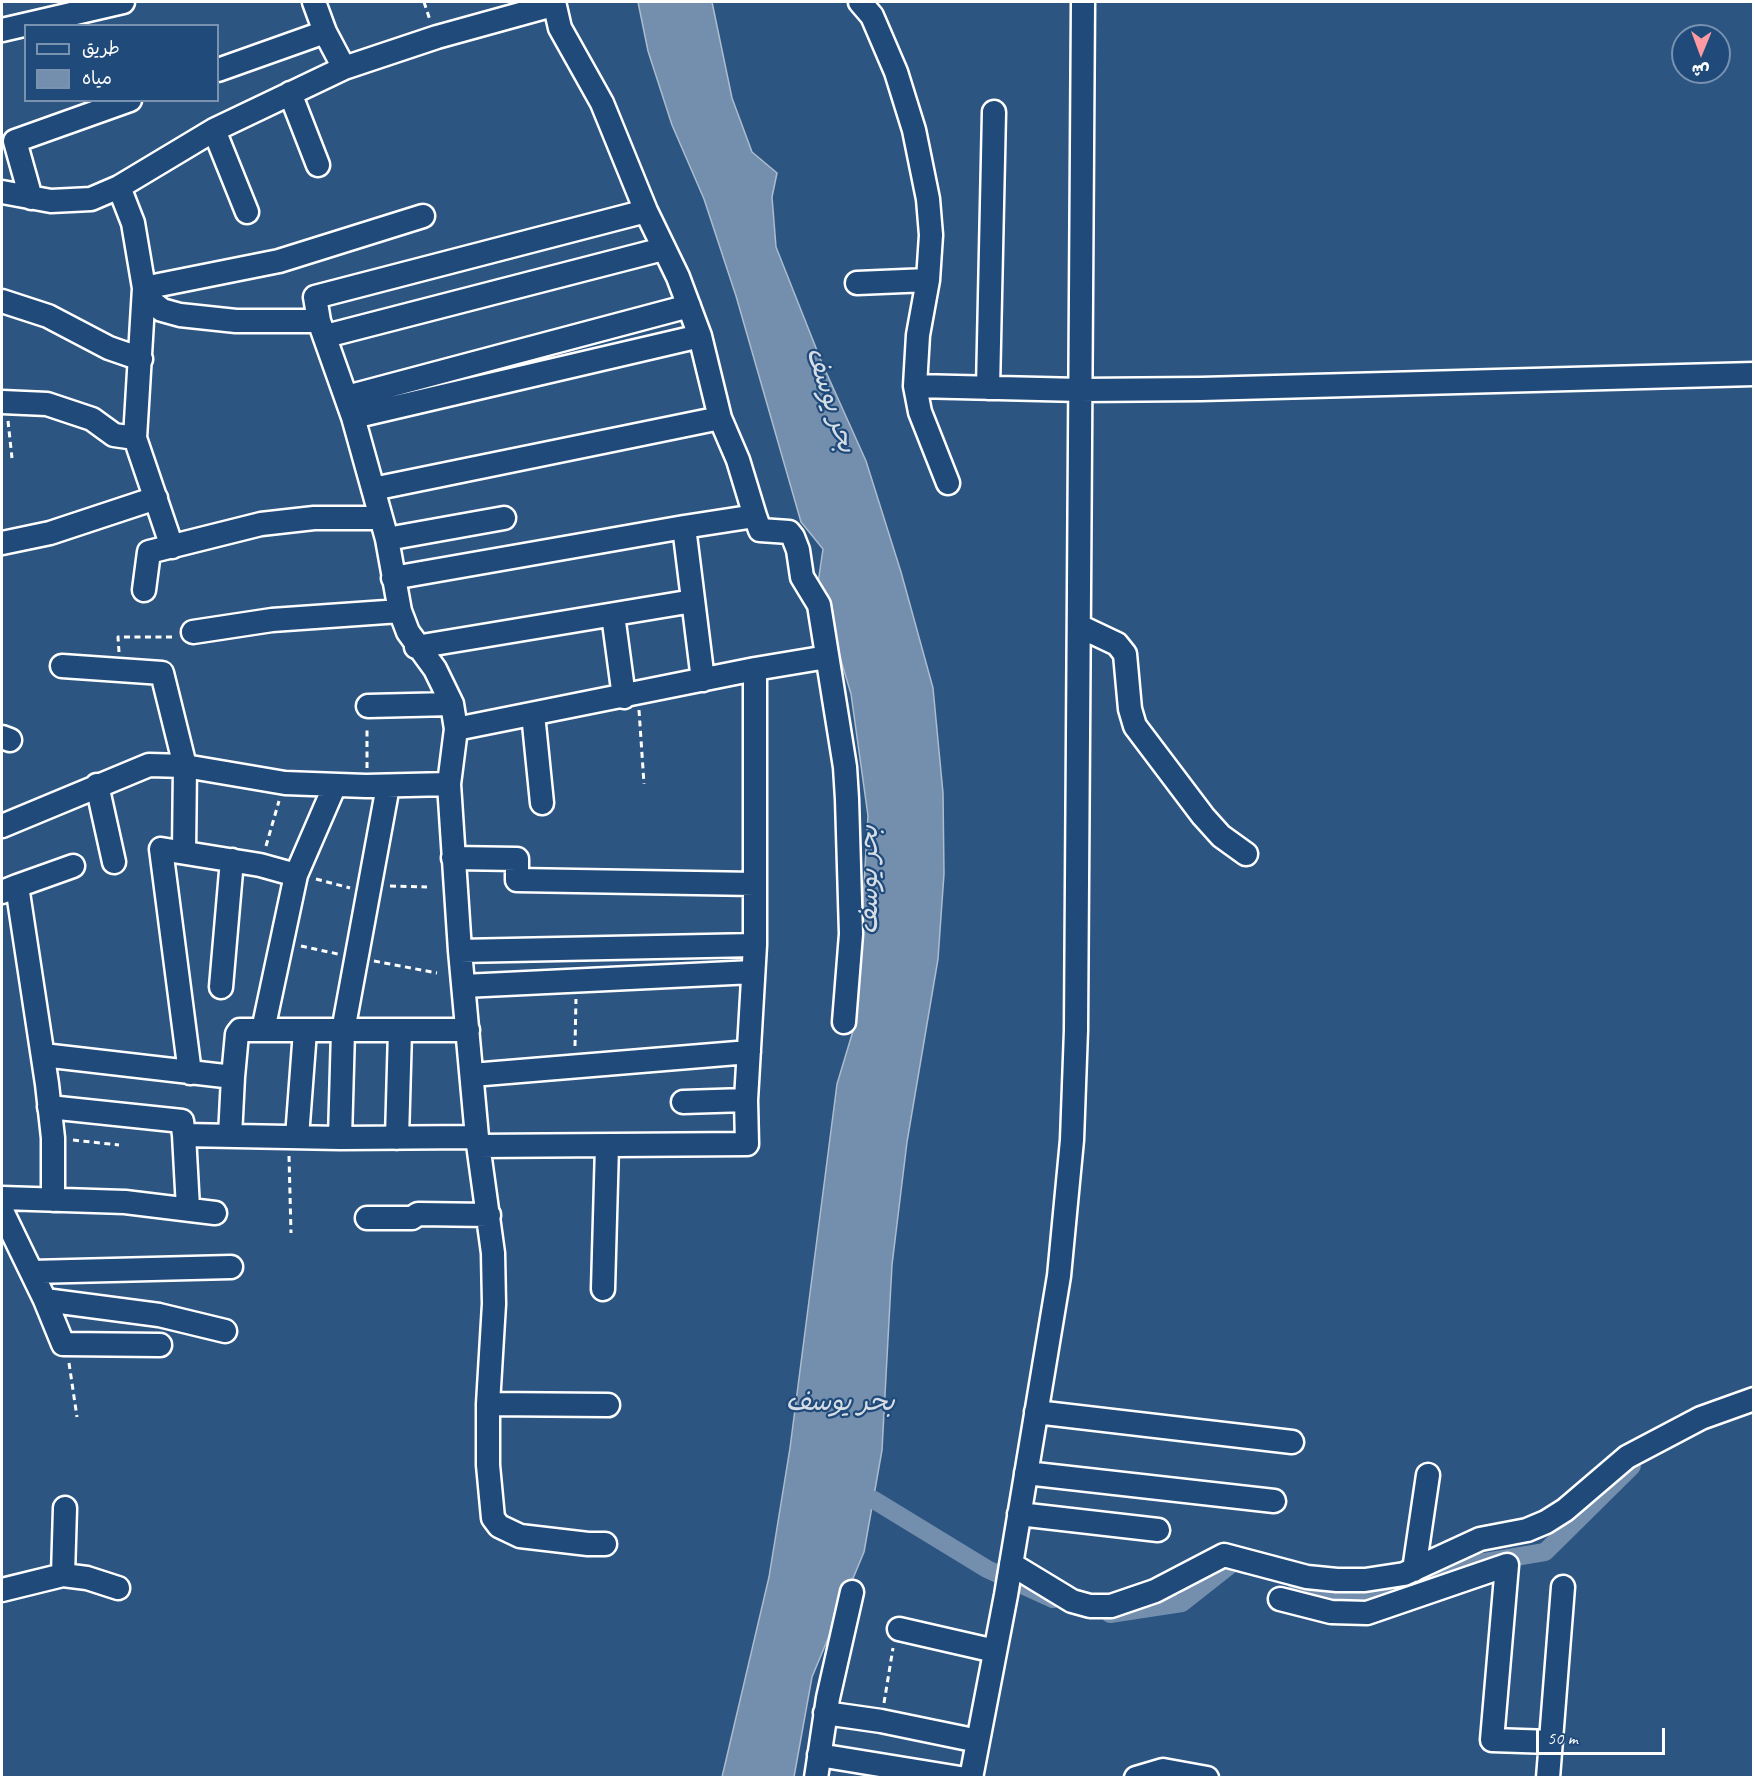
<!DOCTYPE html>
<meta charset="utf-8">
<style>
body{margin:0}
#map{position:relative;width:1755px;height:1779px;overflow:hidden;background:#2c5582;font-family:Caveat,"Playpen Sans Arabic",sans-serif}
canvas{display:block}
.frame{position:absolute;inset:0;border:3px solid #fff;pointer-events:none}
.legend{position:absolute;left:24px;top:24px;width:195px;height:78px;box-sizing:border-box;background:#1f4a7a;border:2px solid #7992af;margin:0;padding:8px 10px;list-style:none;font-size:18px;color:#fff}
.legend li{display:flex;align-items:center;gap:12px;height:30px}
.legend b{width:30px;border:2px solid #7992af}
.north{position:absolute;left:1671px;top:24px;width:60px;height:60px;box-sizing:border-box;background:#1f4a7a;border:2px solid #7992af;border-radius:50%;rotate:181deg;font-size:16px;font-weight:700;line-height:24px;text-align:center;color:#fff}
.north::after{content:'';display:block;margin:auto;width:21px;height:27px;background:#ff9aa2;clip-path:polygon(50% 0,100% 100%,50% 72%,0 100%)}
.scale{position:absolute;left:1536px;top:1728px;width:129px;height:27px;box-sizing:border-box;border:3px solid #fff;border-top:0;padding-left:8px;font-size:18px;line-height:21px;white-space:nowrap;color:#fff;-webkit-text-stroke:4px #1f4a7a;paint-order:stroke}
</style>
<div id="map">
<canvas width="1755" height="1779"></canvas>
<div class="frame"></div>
<ul class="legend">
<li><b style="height:8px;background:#1f4a7a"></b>طريق</li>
<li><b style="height:16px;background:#748fad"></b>مياه</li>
</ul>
<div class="north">ش</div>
<div class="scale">50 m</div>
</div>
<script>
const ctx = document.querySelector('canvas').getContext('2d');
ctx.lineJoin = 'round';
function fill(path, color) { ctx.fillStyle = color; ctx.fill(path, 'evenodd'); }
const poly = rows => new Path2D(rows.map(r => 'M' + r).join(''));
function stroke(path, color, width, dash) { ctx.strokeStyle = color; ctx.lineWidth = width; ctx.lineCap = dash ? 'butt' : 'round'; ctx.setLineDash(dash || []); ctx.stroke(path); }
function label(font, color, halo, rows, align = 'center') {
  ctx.font = font + ' Caveat,"Playpen Sans Arabic",sans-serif'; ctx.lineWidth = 4.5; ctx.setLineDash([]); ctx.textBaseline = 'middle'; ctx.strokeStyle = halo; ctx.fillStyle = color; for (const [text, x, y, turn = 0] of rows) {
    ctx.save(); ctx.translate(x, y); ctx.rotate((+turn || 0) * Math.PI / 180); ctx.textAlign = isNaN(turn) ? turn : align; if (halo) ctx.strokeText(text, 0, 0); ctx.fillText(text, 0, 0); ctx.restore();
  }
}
const water = poly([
 [638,2,712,2,732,98,752,152,777,173,772,197,776,247,822,363,866,461,901,572,933,688,943,793,944,874,938,959,907,1142,892,1265,882,1450,864,1552,812,1677,794,1777,722,1777,769,1577,790,1448,837,1084,856,1021,868,816,851,694,818,583,823,549,801,522,736,296,704,199,672,125,648,51,638,2]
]);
const canal = poly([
 [874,1500,987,1569,1053,1599],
 [1296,1582,1351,1600,1455,1567,1545,1552,1632,1466],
 [1110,1614,1182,1603,1234,1562,1247,1566]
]);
const path = poly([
 [424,2,430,20],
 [8,421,12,458],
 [119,652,118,637,176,637],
 [639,710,644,784],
 [367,768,367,726],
 [266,846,279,801],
 [316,879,350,888],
 [390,886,427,887],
 [301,946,338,954],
 [374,961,437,973],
 [575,1046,576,999],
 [73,1140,119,1145],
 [289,1156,291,1233],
 [69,1363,77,1417],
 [884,1703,893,1648]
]);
const minor = poly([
 [314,2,325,32,344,68],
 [554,2,560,28,602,103,646,211,678,277,700,336,720,418,738,460,755,516],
 [860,2,872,16,896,72,914,130,928,199,931,235,928,280,918,335,915,386,920,412,948,483],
 [2,30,123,2],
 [218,70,325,32],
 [290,93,318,165],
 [214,130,247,212],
 [119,187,133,223,144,288,135,438,172,547],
 [2,192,51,201,91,199,119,187,214,130,344,68,437,37,553,5],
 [31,198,15,141,130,100],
 [857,283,928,280],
 [144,288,279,261,423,216],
 [144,288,153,303,162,310,180,315,236,321,319,321],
 [2,301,48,316,109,348,141,359],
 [326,336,663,249],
 [915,386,1081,390,1201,389,1754,374],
 [988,388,994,112],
 [347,397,689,306],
 [2,402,47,404,92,419,114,435,135,438],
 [353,417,700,336],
 [373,489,720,418],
 [684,527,755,516,760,530,789,532,793,537,798,550,802,577,819,605,845,767,847,799,851,934,844,1022],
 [387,539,504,518],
 [2,543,50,533,156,498],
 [393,578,684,527,703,680],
 [144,590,149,552,261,524,314,518,381,518],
 [613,615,624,697],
 [1079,626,1117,644,1125,654,1130,709,1135,726,1203,816,1221,836,1246,854],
 [193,632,272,620,400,611],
 [416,647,693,601],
 [62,666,162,673,185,766,184,852],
 [368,706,452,704],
 [533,714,542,803],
 [456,729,755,669,827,657],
 [2,737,10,740],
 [97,785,114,862],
 [2,826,149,765,185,766,285,783,366,786,449,784],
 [453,858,517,859,517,880,755,884],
 [17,886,73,866],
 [2,892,17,886,47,1084,53,1138,53,1200],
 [460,951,755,945],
 [464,986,753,972],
 [221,987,232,860],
 [263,1030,296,875,335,785],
 [43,1055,233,1077],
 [190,1073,161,849,260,865,296,875],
 [472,1075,749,1052],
 [683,1102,746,1100],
 [49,1107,182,1121,184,1135,340,1138,477,1137],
 [184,1135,188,1208],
 [230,1136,233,1077,237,1034,240,1030,468,1030],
 [297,1137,305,1031],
 [340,1138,343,1031,388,786],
 [397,1138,400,1031],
 [478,1146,747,1144,746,1100,755,945,755,669],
 [2,1198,125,1202,215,1213],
 [2,1211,45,1300,63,1344,160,1345],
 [367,1218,412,1218,418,1214,489,1215],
 [32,1272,231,1267],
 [603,1289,607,1146],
 [45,1300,159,1315,225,1331],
 [488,1404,608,1405],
 [1036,1412,1292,1442],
 [1026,1473,1274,1501],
 [1019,1514,1158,1530],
 [605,1544,588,1544,520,1536,499,1526,493,1518,488,1465,488,1404,494,1304,493,1253,477,1137,460,951,449,784,456,729,452,704,435,669,408,632,400,611,387,539,353,417,319,321,315,297,646,211],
 [1011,1564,1072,1601,1090,1606,1111,1606,1155,1591,1224,1555,1307,1577,1337,1580,1365,1580,1404,1574,1480,1539,1527,1530,1546,1522,1565,1510,1627,1457,1701,1418,1754,1399],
 [1414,1570,1428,1475],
 [63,1575,65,1508],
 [2,1590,63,1575,87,1578,118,1588],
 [1280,1599,1331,1612,1367,1613,1507,1565,1492,1740,1551,1742],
 [899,1629,995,1651],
 [825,1713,881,1721,978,1741],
 [819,1755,960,1778],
 [816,1778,828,1698,852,1592],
 [971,1778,1006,1595,1059,1276,1072,1140,1076,1030,1083,2],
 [1136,1778,1163,1770,1207,1778],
 [1548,1778,1563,1587]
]);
const waterNames = [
 ["بحر يوسف",830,400,72],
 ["بحر يوسف",870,880,-90],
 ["بحر يوسف",840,1403]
];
fill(water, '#748fad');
stroke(water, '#acbcce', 1.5);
stroke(canal, '#748fad', 18);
stroke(minor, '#fff', 27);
stroke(path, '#fff', 3, [6, 4.5]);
stroke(minor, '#1f4a7a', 22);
label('italic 27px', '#d5dde6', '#1f4a7a', waterNames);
</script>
